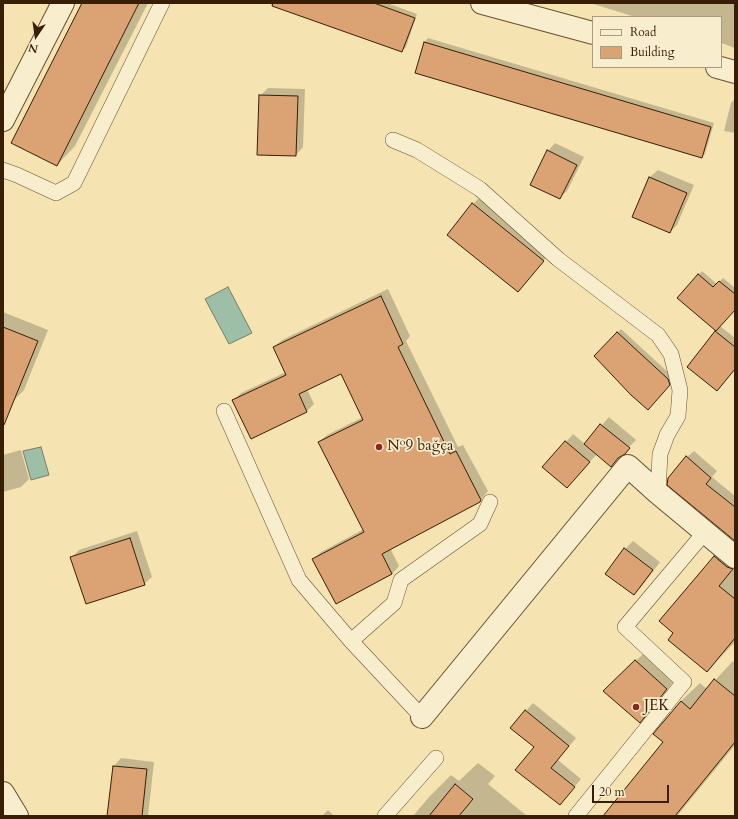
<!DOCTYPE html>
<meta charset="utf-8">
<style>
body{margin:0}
#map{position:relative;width:738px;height:819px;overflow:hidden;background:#f5e4b2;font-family:Cardo,serif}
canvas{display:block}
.frame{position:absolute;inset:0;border:4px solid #371e05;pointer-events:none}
.legend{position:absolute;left:592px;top:16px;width:130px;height:52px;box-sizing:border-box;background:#f8edcd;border:1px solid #ab9a7d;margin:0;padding:5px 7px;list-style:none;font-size:12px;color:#371e05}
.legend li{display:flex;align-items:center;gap:8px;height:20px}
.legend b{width:20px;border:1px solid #ab9a7d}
.north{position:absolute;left:16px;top:16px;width:40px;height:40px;-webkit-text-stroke:3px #f8edcd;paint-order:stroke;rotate:193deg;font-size:11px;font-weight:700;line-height:16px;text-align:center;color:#371e05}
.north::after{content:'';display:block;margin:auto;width:14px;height:18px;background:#371e05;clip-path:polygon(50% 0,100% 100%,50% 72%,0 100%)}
.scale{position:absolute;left:592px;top:785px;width:77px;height:18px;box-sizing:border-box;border:2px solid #371e05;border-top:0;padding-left:5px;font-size:12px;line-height:14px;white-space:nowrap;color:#371e05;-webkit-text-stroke:3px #f8edcd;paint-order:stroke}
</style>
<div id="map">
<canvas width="738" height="819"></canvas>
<div class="frame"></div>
<ul class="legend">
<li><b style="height:5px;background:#f8edcd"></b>Road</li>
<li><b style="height:11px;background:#dba374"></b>Building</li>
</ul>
<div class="north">N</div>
<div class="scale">20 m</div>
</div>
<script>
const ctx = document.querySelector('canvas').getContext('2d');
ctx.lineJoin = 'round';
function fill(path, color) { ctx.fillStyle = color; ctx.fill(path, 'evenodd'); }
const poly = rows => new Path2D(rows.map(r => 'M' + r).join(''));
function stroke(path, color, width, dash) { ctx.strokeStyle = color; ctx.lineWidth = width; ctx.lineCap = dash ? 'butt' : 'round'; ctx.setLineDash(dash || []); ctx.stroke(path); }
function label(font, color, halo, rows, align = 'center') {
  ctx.font = font + ' Cardo,serif'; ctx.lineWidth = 3.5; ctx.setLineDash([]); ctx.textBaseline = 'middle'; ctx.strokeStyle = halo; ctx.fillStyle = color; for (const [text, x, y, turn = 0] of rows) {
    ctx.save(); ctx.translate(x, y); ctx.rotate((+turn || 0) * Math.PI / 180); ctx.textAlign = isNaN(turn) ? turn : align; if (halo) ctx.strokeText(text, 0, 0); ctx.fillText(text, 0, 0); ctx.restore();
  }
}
const water = poly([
 [228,287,252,333,229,344,205,299,228,287],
 [41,447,49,475,31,480,23,451,41,447]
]);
const shadow = poly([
 [83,3,148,3,75,146,57,165],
 [267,3,387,3,417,14,406,47,402,51],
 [590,3,735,3,735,48,721,43,721,17,635,17],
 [428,38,714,123,705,154,702,157,416,72,425,42],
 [268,88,305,89,303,147,296,155,260,96],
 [735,99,735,133,724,131,731,103],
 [555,143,584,157,567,191,559,198,548,151],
 [658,170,694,185,677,225,670,232,633,217,650,177],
 [480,197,550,253,518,290,473,204],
 [702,271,717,284,723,278,735,288,735,309,720,326,735,338,735,369,717,390,688,367,717,331,679,298],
 [388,289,410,336,406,341,458,447,463,445,488,491,480,501,390,548,399,566,392,574,336,603,313,559,321,552,364,529,319,442,327,435,363,417,341,373,307,389,314,404,307,411,251,437,234,400,241,393,286,372,274,347,282,340],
 [3,312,48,330,24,390,13,401,3,397],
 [621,329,671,375,673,381,651,405,595,356],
 [609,417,636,440,611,465,597,454,567,487,544,467,573,434,585,444],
 [21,450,29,479,21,487,3,492,3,455],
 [694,451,717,471,712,477,735,496,735,642,707,671,674,633,660,621,715,556,733,538,687,457],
 [137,531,152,577,144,584,72,557,79,550],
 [633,541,660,562,642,586,634,594,607,573,625,549],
 [643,654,674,681,647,714,605,691],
 [733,661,735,663,735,745,677,816,604,816,664,742,655,734,681,701,700,683,707,689],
 [533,703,576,738,558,760,581,779,560,804,535,747,526,711],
 [121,758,154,762,148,816,108,816,114,766],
 [478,763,495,776,488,784,527,816,413,816,429,797,451,775,459,781],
 [328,810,334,816,322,816]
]);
const building = poly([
 [82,3,139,3,57,166,11,143,82,3],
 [273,3,374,3,415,18,402,52,272,6,273,3],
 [424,42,711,127,702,158,415,73,424,42],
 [259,95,298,96,296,156,257,155,259,95],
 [547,150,577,165,560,199,530,185,547,150],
 [649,177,687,193,670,233,632,217,649,177],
 [472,203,544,261,518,292,447,235,472,203],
 [698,274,713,287,719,281,735,294,735,310,716,331,677,298,698,274],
 [381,296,403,344,398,347,450,454,456,451,481,500,480,502,382,554,392,574,336,604,312,559,364,532,318,442,363,420,341,374,299,394,307,412,251,439,232,400,286,375,273,347,381,296],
 [3,327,38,341,4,425,3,424,3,327],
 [715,331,735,347,735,369,717,391,687,367,715,331],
 [617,332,668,379,670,385,648,410,631,395,594,356,617,332],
 [600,424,630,448,625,454,618,458,611,467,584,444,600,424],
 [565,441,590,462,567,488,542,467,565,441],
 [686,456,711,478,706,484,735,507,735,541,667,485,668,478,686,456],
 [130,538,145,585,86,604,70,557,130,538],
 [624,548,653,570,634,595,605,574,624,548],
 [714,556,727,567,733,569,719,586,735,599,735,638,707,672,668,640,673,633,659,621,714,556],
 [635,660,667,689,640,723,603,691,635,660],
 [714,679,735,696,735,742,675,816,603,816,663,742,653,734,681,701,690,709,714,679],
 [525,710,569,746,551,768,575,787,560,805,515,770,534,747,510,728,525,710],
 [113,766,147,769,142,816,107,816,113,766],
 [455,784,473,799,459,816,429,816,455,784]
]);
const lane = poly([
 [393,140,417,150,480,189,558,259,658,335,671,354,680,390,678,416,667,435,660,454,658,493],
 [3,170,17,175,56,193,74,183,162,3],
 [224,411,299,580,351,641,422,717],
 [351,641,394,603,401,580,480,524,490,502],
 [385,816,436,758],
 [576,816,684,682,625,627,705,532]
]);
const street = poly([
 [482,3,593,33],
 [717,67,735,72],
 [3,120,63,3],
 [422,717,628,466,658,493,735,557],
 [3,793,17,816]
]);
const markers = [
 [379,447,4,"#8f2418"],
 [636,707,4,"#8f2418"]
];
const poiNames = [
 ["№9 bağça",387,447],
 ["JEK",644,707]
];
fill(water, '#9dbfa7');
stroke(water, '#747f66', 1);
fill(shadow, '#0003');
fill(building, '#dba374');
stroke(building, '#371e05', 1);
stroke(lane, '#665030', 16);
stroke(street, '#665030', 24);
stroke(lane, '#f8edcd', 15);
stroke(street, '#f8edcd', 22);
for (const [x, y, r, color] of markers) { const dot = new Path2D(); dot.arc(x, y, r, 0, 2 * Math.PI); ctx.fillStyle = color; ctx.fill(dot); stroke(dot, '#f8edcd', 1.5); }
label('15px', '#371e05', '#f8edcd', poiNames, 'left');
</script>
